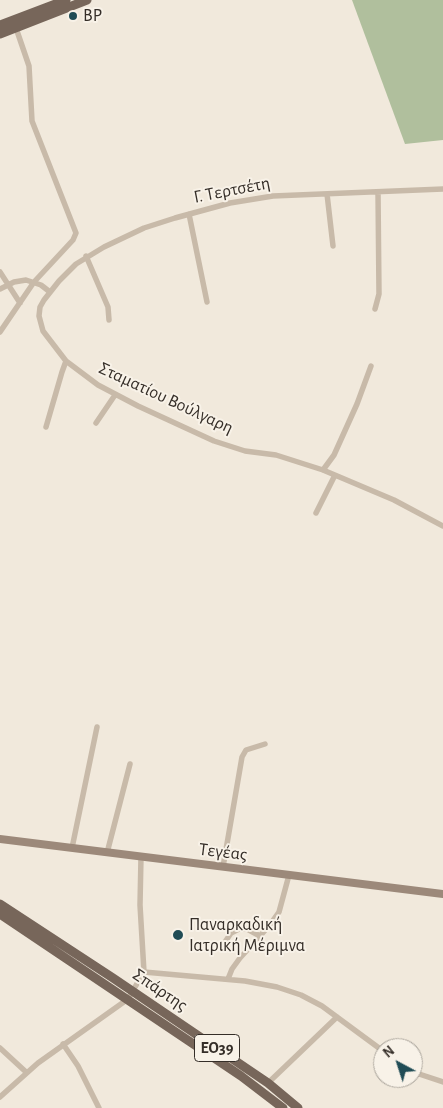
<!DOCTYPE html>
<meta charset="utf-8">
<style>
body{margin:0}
#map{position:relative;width:443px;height:1108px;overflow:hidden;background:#f1e9dc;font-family:"Alegreya Sans",sans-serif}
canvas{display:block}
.north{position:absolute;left:373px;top:1038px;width:50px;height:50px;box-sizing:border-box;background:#f8f2e8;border:1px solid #aaa49b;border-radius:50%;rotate:320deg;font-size:14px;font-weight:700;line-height:20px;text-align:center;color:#352e28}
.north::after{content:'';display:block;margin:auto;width:18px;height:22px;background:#204c55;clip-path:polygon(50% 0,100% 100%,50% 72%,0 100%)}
</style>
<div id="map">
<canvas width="443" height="1108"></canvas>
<div class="north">N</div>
</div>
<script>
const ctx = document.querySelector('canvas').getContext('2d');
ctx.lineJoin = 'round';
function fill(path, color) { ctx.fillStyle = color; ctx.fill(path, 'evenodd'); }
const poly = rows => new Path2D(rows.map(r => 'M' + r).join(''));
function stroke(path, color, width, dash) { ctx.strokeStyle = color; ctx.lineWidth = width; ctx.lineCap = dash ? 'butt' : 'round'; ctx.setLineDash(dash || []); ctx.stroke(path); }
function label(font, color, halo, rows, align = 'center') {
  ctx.font = font + ' "Alegreya Sans",sans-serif'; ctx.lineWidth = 4; ctx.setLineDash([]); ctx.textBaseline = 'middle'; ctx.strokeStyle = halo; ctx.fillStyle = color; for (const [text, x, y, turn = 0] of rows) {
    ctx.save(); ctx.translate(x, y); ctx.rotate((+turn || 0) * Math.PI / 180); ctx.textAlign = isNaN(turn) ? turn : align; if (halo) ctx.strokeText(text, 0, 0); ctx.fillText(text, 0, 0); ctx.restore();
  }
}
const green = poly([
 [352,0,443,0,443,140,405,144]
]);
const minor = poly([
 [443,189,273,196,230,203,175,218,144,228,104,247,76,264,59,281,44,300,40,307,39,316,43,331,66,361,98,385,138,406,214,441,245,451,276,455,323,470,394,500,443,526],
 [327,194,333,246],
 [189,214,207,302],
 [86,256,108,307,109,320],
 [0,272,20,303],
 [0,289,14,282,26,280,41,285,50,292],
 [375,309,379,294,378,192],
 [0,332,34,282,73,240,76,233,32,121,29,66,16,28],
 [96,423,115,395],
 [46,427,62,372,66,361],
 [323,470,334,455,357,404,371,366],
 [316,513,335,475],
 [72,848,97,727],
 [107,853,130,764],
 [223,867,242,757,246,750,265,744],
 [225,942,231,933,239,929,247,929,260,936],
 [144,972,245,981,277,987,301,995,322,1006,383,1051],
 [228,979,232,969,240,958,269,926,279,912,289,875],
 [63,1044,78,1066,99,1108],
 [0,1048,26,1072],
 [413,1072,443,1082],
 [268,1083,337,1017],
 [0,1097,38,1063,128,999,132,992,144,972,140,905,141,857]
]);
const secondary = poly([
 [0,839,443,894]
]);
const primary = poly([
 [0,25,66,0],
 [0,34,87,0],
 [0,904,113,978,268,1083,298,1108],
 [0,914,241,1076,283,1108]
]);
const markers = [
 [73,16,5,"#204c55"],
 [178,935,6,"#204c55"]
];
const shields = [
 [217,1048,45]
];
const shieldNames = [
 ["ΕΟ39",217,1048]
];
const poiNames = [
 ["BP",83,16],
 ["Παναρκαδική",189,925],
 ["Ιατρική Μέριμνα",189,946]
];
const streetNames = [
 ["Γ. Τερτσέτη",232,190,-11],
 ["Σταματίου Βούλγαρη",166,398,25],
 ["Τεγέας",223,852,7],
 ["Σπάρτης",160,990,34]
];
fill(green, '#b0bf9d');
stroke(minor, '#c8baa9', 5.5);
stroke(secondary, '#9c897a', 8);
stroke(primary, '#77665a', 9);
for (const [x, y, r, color] of markers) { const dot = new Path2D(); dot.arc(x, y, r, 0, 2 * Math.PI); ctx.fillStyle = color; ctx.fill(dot); stroke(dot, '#f8f2e8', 2); }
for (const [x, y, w] of shields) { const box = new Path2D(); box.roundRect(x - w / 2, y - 13.5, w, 27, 4); ctx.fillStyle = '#f8f2e8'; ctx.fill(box); stroke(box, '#352e28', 1); }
label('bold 16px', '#352e28', null, shieldNames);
label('18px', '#352e28', '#f8f2e8', poiNames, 'left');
label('18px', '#352e28', '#f8f2e8', streetNames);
</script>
